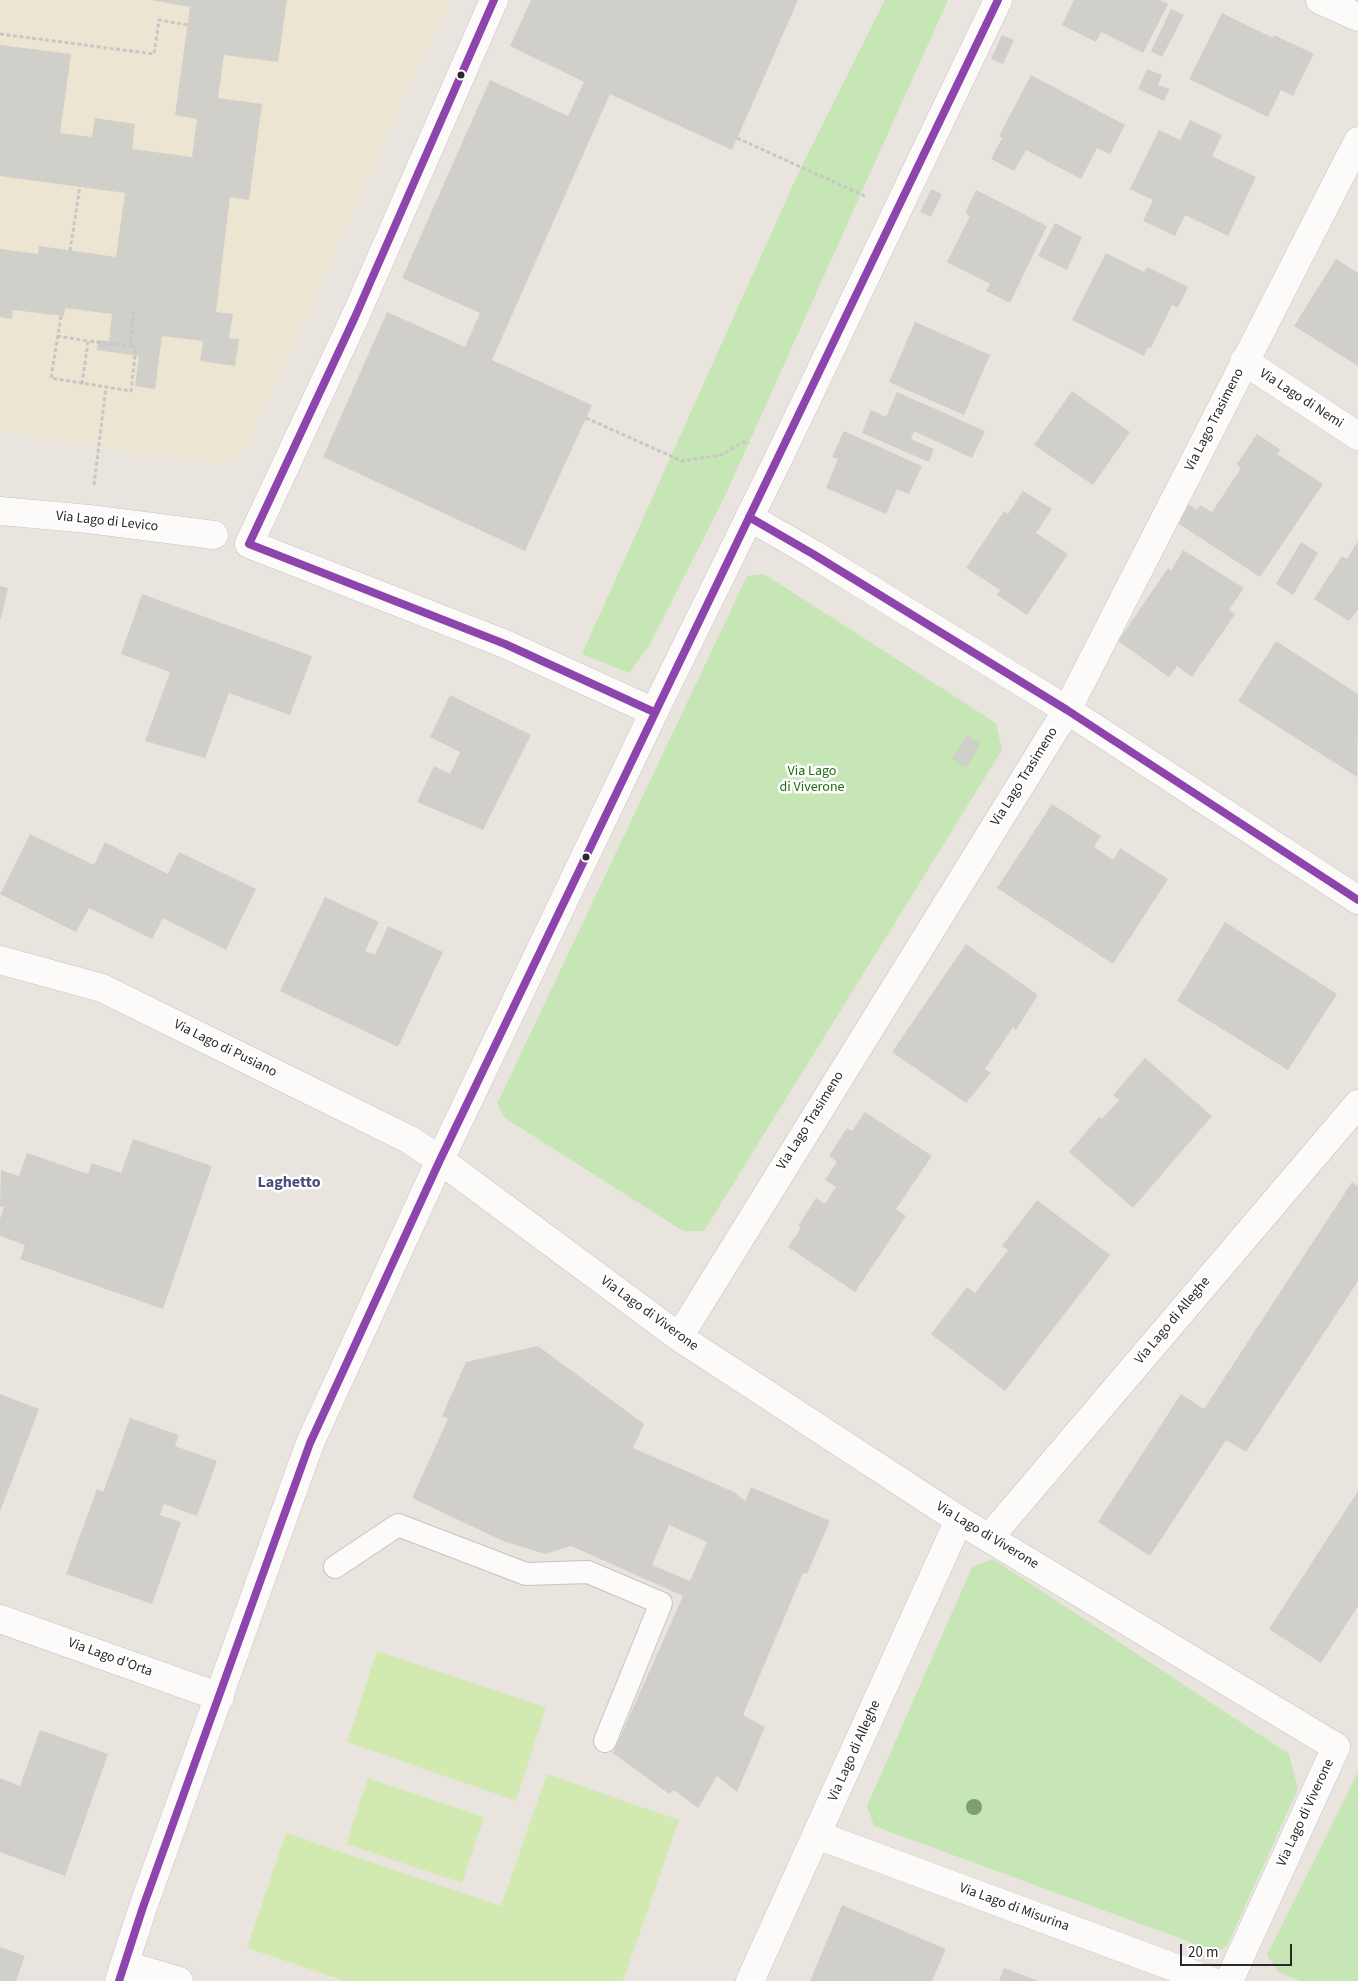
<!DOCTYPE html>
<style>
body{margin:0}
#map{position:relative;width:1358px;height:1981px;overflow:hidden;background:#e9e5de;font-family:"Source Sans 3",sans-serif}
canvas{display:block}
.scale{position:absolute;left:1180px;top:1944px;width:112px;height:22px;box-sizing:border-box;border:2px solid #292929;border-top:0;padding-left:6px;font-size:15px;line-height:18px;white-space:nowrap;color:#292929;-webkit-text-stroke:4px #fff;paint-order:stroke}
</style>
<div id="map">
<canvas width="1358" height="1981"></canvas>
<div class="scale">20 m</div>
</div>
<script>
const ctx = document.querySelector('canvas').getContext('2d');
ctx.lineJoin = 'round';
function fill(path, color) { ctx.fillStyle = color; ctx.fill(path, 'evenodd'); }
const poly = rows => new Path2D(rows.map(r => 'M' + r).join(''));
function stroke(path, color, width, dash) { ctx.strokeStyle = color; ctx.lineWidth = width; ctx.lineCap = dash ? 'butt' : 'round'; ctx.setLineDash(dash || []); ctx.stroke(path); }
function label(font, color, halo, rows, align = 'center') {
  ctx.font = font + ' "Source Sans 3",sans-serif'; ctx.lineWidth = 5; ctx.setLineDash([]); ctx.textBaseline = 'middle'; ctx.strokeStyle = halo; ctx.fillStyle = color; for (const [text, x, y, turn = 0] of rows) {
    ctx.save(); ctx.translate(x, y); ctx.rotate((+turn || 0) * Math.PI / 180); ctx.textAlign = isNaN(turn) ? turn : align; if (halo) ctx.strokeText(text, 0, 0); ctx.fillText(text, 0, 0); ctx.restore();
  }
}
const education = poly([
 [0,0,451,0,410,84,244,454,221,463,112,449,0,431]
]);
const green = poly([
 [885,0,948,0,725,496,649,646,629,673,582,654,797,176],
 [764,574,996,723,1002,750,704,1231,683,1231,505,1118,497,1104,747,576],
 [993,1559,1289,1754,1298,1789,1227,1946,1217,1952,874,1826,867,1806,972,1567],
 [1358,1772,1358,1981,1300,1981,1278,1972,1267,1955]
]);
const pitch = poly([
 [377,1651,546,1707,516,1801,347,1742],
 [547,1774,679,1820,623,1981,345,1981,247,1948,286,1833,501,1906],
 [368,1778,484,1817,462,1883,346,1844]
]);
const building = poly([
 [151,0,287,0,278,62,224,55,218,98,262,104,249,200,230,197,216,312,233,314,229,338,239,339,235,366,200,361,203,341,162,336,155,389,135,386,139,356,97,350,98,340,109,341,112,314,65,308,64,316,13,310,12,319,0,317,0,249,38,254,39,246,116,257,125,193,0,176,0,45,71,54,60,133,92,137,95,118,135,124,132,149,192,157,197,119,175,115,190,7],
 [531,0,798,0,732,150,610,94,492,360,592,405,525,551,323,457,387,312,465,347,480,313,402,278,490,80,568,116,584,82,510,46],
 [1074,0,1160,0,1168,4,1143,53,1101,32,1096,42,1062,25],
 [1171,9,1184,15,1162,57,1151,51],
 [1222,13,1273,38,1274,35,1314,54,1293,96,1281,90,1268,117,1189,79],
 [1002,35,1014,40,1003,64,991,59],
 [1147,69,1162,75,1158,85,1170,89,1164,101,1138,89],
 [1031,75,1125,125,1110,154,1097,148,1081,179,1026,150,1014,171,991,159,1002,138,999,136],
 [1190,120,1222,135,1212,156,1256,177,1228,236,1185,215,1175,236,1143,221,1153,200,1130,189,1159,130,1180,140],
 [931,189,942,194,931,217,920,212],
 [976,190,1047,226,1010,303,986,291,990,284,947,262,970,216,965,213],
 [1055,223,1082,237,1067,270,1038,256],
 [1106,253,1144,272,1147,267,1188,287,1178,308,1172,305,1151,348,1148,347,1144,356,1072,320],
 [1336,259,1358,273,1358,366,1294,326],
 [915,322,990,355,964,415,889,382],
 [1072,391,1130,432,1093,485,1034,445],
 [897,392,985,431,972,458,914,431,911,439,934,449,929,462,862,433,871,410,886,417],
 [844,431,922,466,909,494,897,489,886,514,826,488,838,459,832,457],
 [1257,434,1281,450,1277,454,1323,484,1260,577,1167,516,1178,497,1197,510,1200,505,1212,512,1241,468,1237,464],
 [1023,491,1052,509,1036,533,1068,554,1027,615,997,595,1000,590,966,568,1004,511,1008,514],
 [1358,541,1358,610,1349,621,1314,599,1342,556,1347,559],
 [1301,542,1318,553,1293,595,1276,584],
 [1183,550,1244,588,1229,610,1235,614,1192,677,1177,666,1169,677,1118,641,1168,568,1171,571],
 [0,586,8,588,1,619,0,619],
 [142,594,312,656,290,715,229,693,205,758,145,741,170,672,121,654],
 [1276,641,1358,694,1357,777,1238,701],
 [450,695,531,735,483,830,417,802,434,766,450,774,460,752,430,737],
 [966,735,981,744,966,768,952,759],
 [1052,804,1101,836,1094,847,1113,860,1120,848,1168,879,1113,964,997,888],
 [30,834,94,865,105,842,168,874,179,852,256,889,226,950,163,918,152,939,89,908,76,932,0,894],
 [325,897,379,922,365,951,375,955,388,926,443,952,398,1047,280,991],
 [1225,922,1337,994,1288,1070,1177,1001],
 [966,944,1038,995,1016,1030,1013,1027,985,1069,991,1073,966,1103,892,1052],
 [1145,1058,1212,1116,1133,1208,1069,1152,1099,1117,1102,1119,1119,1100,1113,1095],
 [865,1112,932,1156,896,1209,906,1216,855,1292,788,1247,801,1228,798,1226,816,1198,825,1204,836,1187,825,1180,837,1162,829,1156,847,1128,852,1131],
 [133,1139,212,1166,163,1309,20,1259,25,1245,0,1236,0,1219,4,1207,0,1206,1,1170,19,1176,27,1153,88,1174,92,1163,121,1173],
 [1352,1182,1358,1186,1358,1281,1246,1452,1226,1440,1150,1556,1098,1522,1181,1394,1204,1409],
 [1037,1200,1110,1255,1005,1391,931,1334,967,1287,975,1293,1008,1250,1002,1246],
 [538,1346,644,1424,633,1448,734,1492,745,1501,751,1487,830,1521,807,1574,803,1573,743,1715,765,1727,737,1792,717,1776,698,1808,674,1790,669,1794,613,1753,683,1596,571,1546,545,1554,503,1541,412,1498,448,1419,442,1416,466,1362],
 [669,1525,707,1542,690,1581,652,1565],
 [0,1394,39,1409,0,1512],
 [130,1418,179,1435,175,1446,217,1461,197,1516,164,1504,160,1515,181,1522,152,1604,66,1574,97,1489,103,1492],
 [1358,1491,1358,1606,1321,1663,1269,1629],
 [40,1730,108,1754,65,1876,0,1852,0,1778,20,1786],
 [842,1905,946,1949,932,1981,810,1981],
 [0,1947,25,1956,16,1981,0,1981],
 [1004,1968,1039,1981,999,1981]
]);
const path = poly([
 [0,34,154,54,159,20,188,25],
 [737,138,867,197],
 [70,251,80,186],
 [61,316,51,378,131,391,136,347,130,346],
 [57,336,88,341],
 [82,384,88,341,130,346,134,311],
 [586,418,682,461,722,455,743,442,749,443],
 [94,485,106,387]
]);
const service = poly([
 [335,1567,398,1525,526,1574,588,1572,661,1603,605,1741]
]);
const minor = poly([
 [494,0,355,317,249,544,505,644,654,712],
 [1320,0,1358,17],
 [1244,361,1358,436],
 [0,511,89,519,214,535],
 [0,960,102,988,410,1140,440,1160,679,1337,959,1520,1336,1747,1229,1981],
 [679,1337,1067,710,1358,141],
 [989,1538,1358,1104],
 [0,1619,220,1697],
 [817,1835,1211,1981],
 [125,1965,179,1981],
 [750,1981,959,1520]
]);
const tertiary = poly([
 [749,517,813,554,1067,710,1358,900],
 [119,1981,143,1907,310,1443,440,1160,654,712,783,449,998,0]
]);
const bus1 = poly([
 [494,0,355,317,249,544,505,644,654,712],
 [749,517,813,554,1067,710,1358,900],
 [119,1981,143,1907,310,1443,440,1160,998,0]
]);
const trees = [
 [974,1807]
];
const markers = [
 [461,75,4.5,"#292929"],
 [586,857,4.5,"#292929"]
];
const streetNames = [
 ["Via Lago di Nemi",1301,399,33],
 ["Via Lago Trasimeno",1215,420,-63],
 ["Via Lago di Levico",107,522,6],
 ["Via Lago Trasimeno",1025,777,-58],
 ["Via Lago di Pusiano",225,1049,26],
 ["Via Lago Trasimeno",811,1121,-58],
 ["Via Lago di Viverone",649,1314,36],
 ["Via Lago di Alleghe",1173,1321,-50],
 ["Via Lago di Viverone",987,1536,31],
 ["Via Lago d'Orta",110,1658,20],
 ["Via Lago di Alleghe",855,1751,-66],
 ["Via Lago di Viverone",1306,1813,-65],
 ["Via Lago di Misurina",1014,1908,20]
];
const parkNames = [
 ["Via Lago",812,772],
 ["di Viverone",812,788]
];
const quarterNames = [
 ["Laghetto",289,1183]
];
fill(education, '#ece5d2');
fill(green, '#c7e6b5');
fill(pitch, '#d2eab2');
fill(building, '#d1cfca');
stroke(service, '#c5c4c4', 24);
stroke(minor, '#c5c4c4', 29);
stroke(tertiary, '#c5c4c4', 29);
stroke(path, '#c8c7c6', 3, [4, 2.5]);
stroke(service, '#fcfbfa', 22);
stroke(minor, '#fcfbfa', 28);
stroke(tertiary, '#fcfbfa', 28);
stroke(bus1, '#8e44ad', 8);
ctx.fillStyle = '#7ca16f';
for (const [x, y] of trees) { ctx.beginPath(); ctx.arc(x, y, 8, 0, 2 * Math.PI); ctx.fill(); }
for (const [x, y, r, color] of markers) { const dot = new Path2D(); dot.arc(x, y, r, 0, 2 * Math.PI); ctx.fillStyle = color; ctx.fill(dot); stroke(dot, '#fff', 2); }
label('14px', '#292929', '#fff', streetNames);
label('14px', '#226a15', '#fff', parkNames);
label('bold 16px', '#474e7d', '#fff', quarterNames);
</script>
